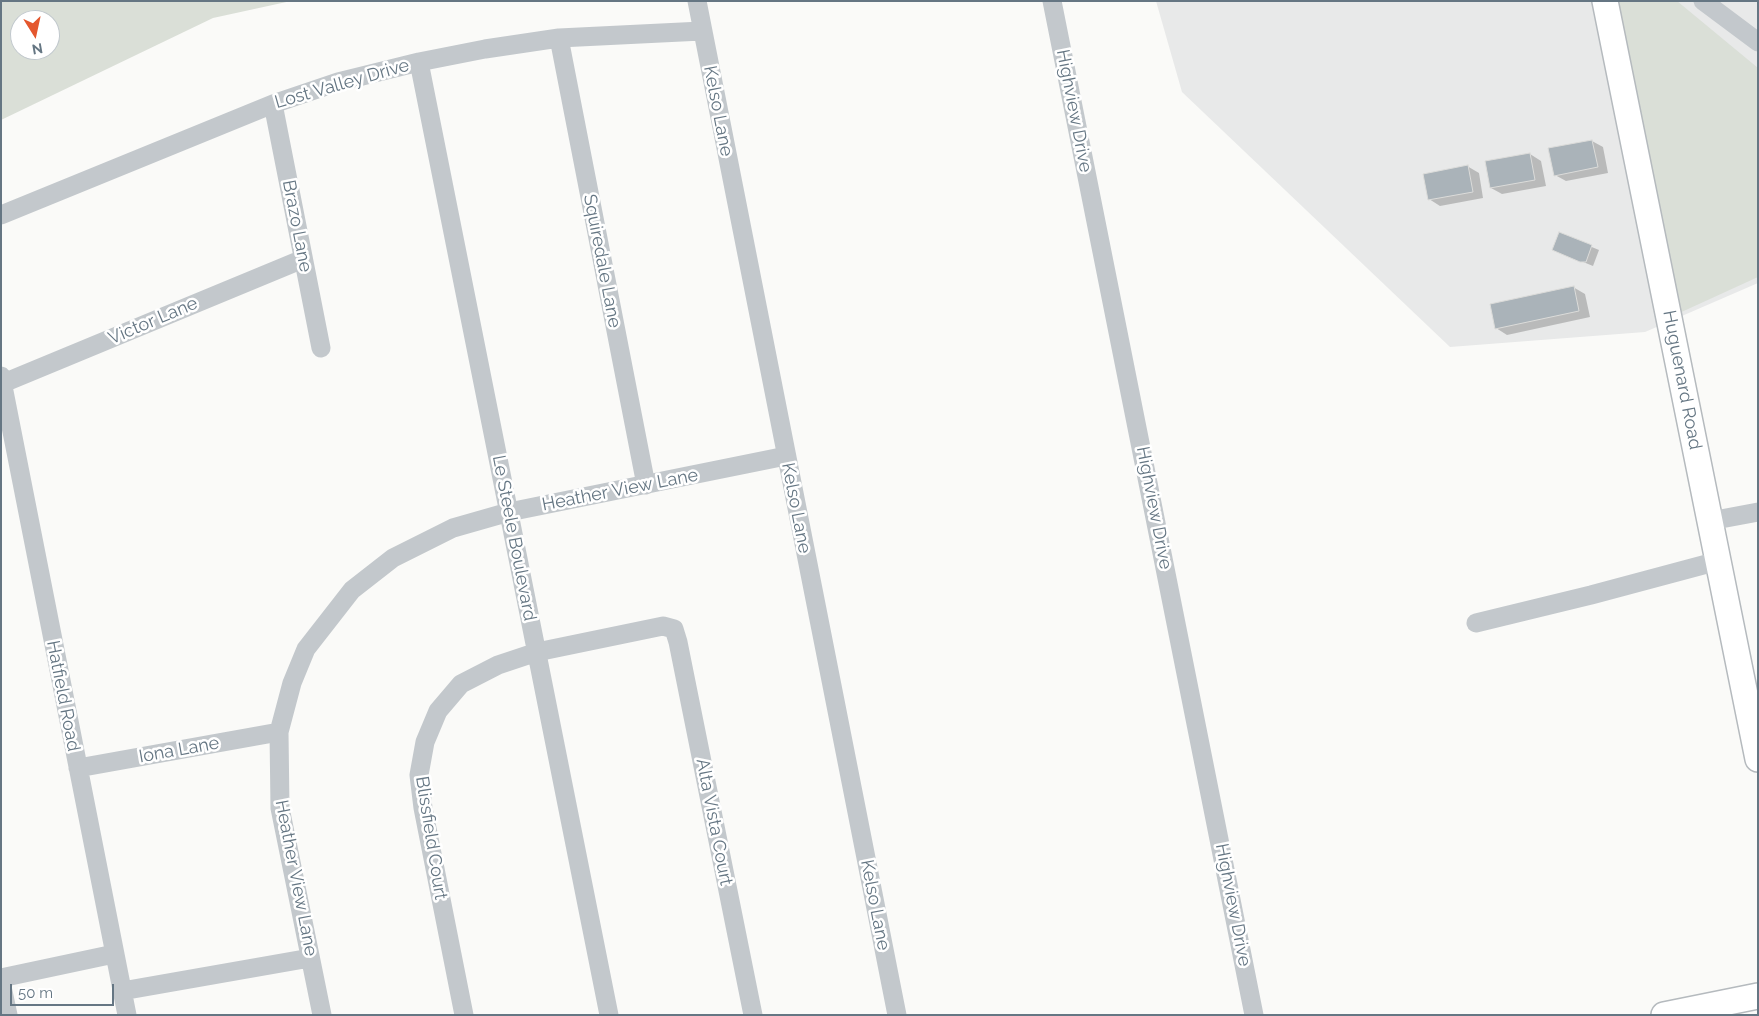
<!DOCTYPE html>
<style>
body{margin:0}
#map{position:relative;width:1759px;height:1016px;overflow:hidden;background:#fafaf8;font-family:Raleway,sans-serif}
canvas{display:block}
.frame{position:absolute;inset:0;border:2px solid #657683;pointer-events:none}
.north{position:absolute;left:10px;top:10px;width:50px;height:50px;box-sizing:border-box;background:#fff;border:1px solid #c1c8cd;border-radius:50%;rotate:170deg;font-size:14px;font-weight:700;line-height:20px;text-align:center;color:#657683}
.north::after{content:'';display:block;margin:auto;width:18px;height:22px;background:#e4572e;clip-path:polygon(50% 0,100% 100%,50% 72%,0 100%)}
.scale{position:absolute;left:10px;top:984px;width:104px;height:22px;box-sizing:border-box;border:2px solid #657683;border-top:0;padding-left:6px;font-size:15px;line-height:18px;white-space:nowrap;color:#657683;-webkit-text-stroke:4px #fff;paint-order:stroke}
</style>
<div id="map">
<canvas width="1759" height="1016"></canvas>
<div class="frame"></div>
<div class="north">N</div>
<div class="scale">50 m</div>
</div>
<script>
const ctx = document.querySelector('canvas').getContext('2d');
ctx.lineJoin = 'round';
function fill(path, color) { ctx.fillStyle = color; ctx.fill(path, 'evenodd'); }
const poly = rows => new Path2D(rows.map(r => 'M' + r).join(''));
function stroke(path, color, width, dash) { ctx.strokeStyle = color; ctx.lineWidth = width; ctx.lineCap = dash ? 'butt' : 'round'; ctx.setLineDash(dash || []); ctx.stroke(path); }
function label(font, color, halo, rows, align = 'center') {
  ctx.font = font + ' Raleway,sans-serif'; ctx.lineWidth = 5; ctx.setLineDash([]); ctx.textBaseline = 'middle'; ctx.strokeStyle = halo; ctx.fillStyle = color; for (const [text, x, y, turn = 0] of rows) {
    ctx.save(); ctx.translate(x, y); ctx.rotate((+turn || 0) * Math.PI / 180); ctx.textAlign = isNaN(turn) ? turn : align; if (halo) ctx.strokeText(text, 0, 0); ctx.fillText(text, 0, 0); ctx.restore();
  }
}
const built = poly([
 [1156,1,1758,1,1758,283,1645,332,1450,347,1182,92]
]);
const green = poly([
 [1,1,291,1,213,18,1,120],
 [20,20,50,20,50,50,20,50],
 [1612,1,1677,1,1758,68,1758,277,1675,315]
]);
const shadow = poly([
 [1592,141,1603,147,1608,173,1566,181,1555,175,1550,149],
 [1530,154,1541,161,1546,186,1502,194,1491,188],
 [1467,166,1479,173,1483,198,1440,206,1429,199],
 [1560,234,1599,250,1593,266,1561,253],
 [1573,287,1585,294,1590,317,1507,335,1496,328]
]);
const building = poly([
 [1592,140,1598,167,1554,176,1548,148,1592,140],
 [1530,153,1535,180,1490,188,1485,161,1530,153],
 [1468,165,1473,192,1428,200,1423,174,1468,165],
 [1559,232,1592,245,1586,262,1580,262,1552,250,1559,232],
 [1574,286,1579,311,1495,329,1490,304,1574,286]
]);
const minor = poly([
 [697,1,897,1015],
 [1052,1,1254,1015],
 [1703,1,1758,42],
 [559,38,646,485],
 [419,62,609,1015],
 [273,104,321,348],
 [1,215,273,104,338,82,419,62,485,49,559,38,702,31],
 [1,376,127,1015],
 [1,384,303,259],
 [1710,521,1758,512],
 [1476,623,1591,595,1718,561],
 [78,768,279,732],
 [1,978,114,954],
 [1,982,8,1015],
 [122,991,310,958],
 [322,1015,280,808,279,732,292,683,306,649,352,590,393,558,453,528,509,512,786,456],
 [464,1015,423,808,419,775,425,742,438,711,461,684,498,665,537,652,663,626,674,629,678,642,753,1015]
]);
const major = poly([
 [1605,1,1758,759],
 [1664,1015,1758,996]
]);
const streetNames = [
 ["Lost Valley Drive",342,84,-16],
 ["Kelso Lane",718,111,79],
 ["Highview Drive",1074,111,79],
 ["Brazo Lane",297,226,79],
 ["Squiredale Lane",602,261,79],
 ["Victor Lane",153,321,-23],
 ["Huguenard Road",1682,380,79],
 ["Heather View Lane",620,490,-11],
 ["Kelso Lane",796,508,79],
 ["Highview Drive",1154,508,79],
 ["Le Steele Boulevard",514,538,79],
 ["Hatfield Road",63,696,79],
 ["Iona Lane",179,750,-10],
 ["Alta Vista Court",714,822,79],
 ["Blissfield Court",431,838,81],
 ["Heather View Lane",296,878,79],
 ["Kelso Lane",875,905,79],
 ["Highview Drive",1233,905,79]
];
fill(built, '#e8e9e9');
fill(green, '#dadfd7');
fill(shadow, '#0003');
fill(building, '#aab3b9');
stroke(building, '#dcdcda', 1);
stroke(major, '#b5babe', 28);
stroke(minor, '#c3c8cc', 19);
stroke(major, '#fff', 25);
label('18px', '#657683', '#fff', streetNames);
</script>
